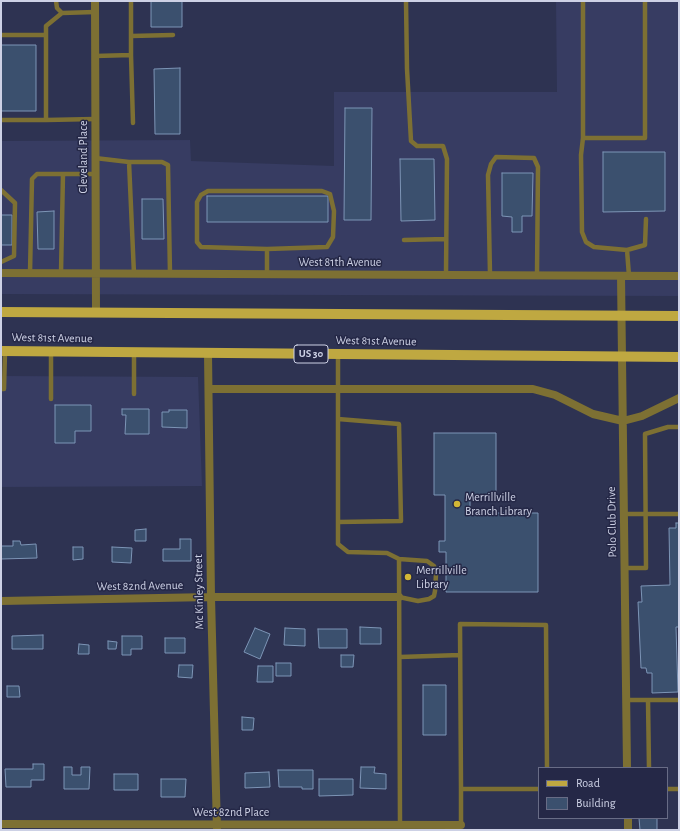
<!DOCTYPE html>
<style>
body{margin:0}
#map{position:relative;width:680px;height:831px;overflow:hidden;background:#2e3352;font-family:"Alegreya Sans",sans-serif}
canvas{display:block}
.frame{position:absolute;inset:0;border:2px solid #cdd1e5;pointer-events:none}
.legend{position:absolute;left:538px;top:767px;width:130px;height:52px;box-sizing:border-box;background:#252847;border:1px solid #686c86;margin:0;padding:5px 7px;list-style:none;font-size:12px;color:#cdd1e5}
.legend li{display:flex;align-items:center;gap:8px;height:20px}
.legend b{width:20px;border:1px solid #686c86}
</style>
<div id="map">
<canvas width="680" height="831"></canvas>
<div class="frame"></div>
<ul class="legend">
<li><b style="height:5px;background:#bfa841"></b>Road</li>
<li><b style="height:11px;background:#3b506e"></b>Building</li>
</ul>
</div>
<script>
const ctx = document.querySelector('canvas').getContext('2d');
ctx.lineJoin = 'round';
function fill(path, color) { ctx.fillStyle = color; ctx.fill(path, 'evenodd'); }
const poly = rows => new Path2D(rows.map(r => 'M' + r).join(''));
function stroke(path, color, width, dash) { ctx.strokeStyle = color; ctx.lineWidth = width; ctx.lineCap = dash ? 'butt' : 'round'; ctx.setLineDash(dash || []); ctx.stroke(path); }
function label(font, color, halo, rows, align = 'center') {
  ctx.font = font + ' "Alegreya Sans",sans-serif'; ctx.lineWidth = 3; ctx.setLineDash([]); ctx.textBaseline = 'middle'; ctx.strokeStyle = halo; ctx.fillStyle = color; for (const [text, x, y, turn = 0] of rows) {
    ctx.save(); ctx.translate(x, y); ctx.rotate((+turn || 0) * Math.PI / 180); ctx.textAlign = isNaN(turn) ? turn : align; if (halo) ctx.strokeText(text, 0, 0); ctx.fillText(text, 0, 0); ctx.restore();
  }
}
const built = poly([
 [556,1,679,1,679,296,1,294,1,141,190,140,191,161,334,166,334,92,557,92],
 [1,376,198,377,202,486,1,487]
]);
const building = poly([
 [151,1,182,1,182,27,151,27,151,1],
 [1,45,36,45,36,111,1,111,1,45],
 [180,68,180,134,155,134,154,69,180,68],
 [345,108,372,108,371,220,344,220,345,108],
 [603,152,665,152,665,211,603,212,603,152],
 [400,159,434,159,435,220,401,221,400,159],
 [502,173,533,173,532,216,522,216,522,232,512,232,512,217,502,216,502,173],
 [207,196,328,196,328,222,207,222,207,196],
 [142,199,163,199,164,239,142,239,142,199],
 [54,211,54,249,38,249,37,212,54,211],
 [1,215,12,215,12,245,1,245,1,215],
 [55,405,91,405,91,431,75,431,75,443,55,443,55,405],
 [122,409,149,409,149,434,125,434,126,415,122,415,122,409],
 [169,410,187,410,187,428,162,427,162,412,169,412,169,410],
 [434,433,496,433,496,496,470,496,470,513,538,513,538,592,446,592,446,552,439,552,439,541,445,541,445,495,434,495,434,433],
 [676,523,679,523,679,627,676,627,678,692,652,693,652,673,647,673,646,668,641,668,638,602,642,602,641,586,670,585,669,528,676,528,676,523],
 [146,529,146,541,135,541,135,530,146,529],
 [180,539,191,539,191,561,163,561,163,549,180,549,180,539],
 [13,541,20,541,21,545,36,544,37,558,1,559,1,546,13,546,13,541],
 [73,547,83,547,83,559,73,560,73,547],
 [112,547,132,548,131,563,112,562,112,547],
 [360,627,381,628,381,644,360,644,360,627],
 [255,628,270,634,260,659,244,652,255,628],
 [285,628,305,629,305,646,284,645,285,628],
 [318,629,347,629,347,648,319,648,318,629],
 [43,635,43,649,12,649,12,636,43,635],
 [122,636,142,636,142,649,131,649,131,655,122,655,122,636],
 [165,638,185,638,185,653,165,653,165,638],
 [108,641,117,642,116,649,108,649,108,641],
 [79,644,89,645,89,654,78,654,79,644],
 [341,655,354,655,353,667,341,667,341,655],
 [276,663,291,663,291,676,276,676,276,663],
 [179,665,193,665,192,678,178,677,179,665],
 [258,666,273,666,273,682,257,682,258,666],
 [423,685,446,685,446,735,423,735,423,685],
 [7,686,19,686,20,697,7,697,7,686],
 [242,717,254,718,253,730,242,730,242,717],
 [33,764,44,764,44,780,31,780,31,787,6,787,5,769,33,769,33,764],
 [64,767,72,767,72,775,81,775,81,767,90,767,89,789,64,789,64,767],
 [361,767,375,767,374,773,386,774,386,789,360,788,361,767],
 [278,770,313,770,313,789,302,789,302,787,279,787,278,770],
 [269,772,270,787,245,788,245,773,269,772],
 [114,774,138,774,138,790,114,790,114,774],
 [161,779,186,779,185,797,161,797,161,779],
 [319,779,353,779,353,795,319,796,319,779],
 [639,818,657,818,657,830,640,830,639,818]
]);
const lane = poly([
 [56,1,57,8,62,13,95,12],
 [131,1,131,55],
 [406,1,407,69,411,141,417,146,443,146,447,159,446,274],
 [583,1,583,138],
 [62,13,46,26,46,120,95,119],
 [1,35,45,35],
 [131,36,173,35],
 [95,56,131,55,133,123],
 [1,120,46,120],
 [95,158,129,162,162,162,168,165,170,274],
 [129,162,134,274],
 [1,190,15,203,14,256,1,262],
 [404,240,446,239],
 [627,250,645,245,646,219],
 [30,273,32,179,37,174,95,174],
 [61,273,63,174],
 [490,274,488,175,491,164,496,157,534,158,538,167,537,275],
 [267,275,267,249,327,247,333,237,334,211,330,194,322,191,208,191,201,195,197,202,197,242,201,247,267,249],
 [629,276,627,250,594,247,586,242,582,232,581,155,583,138,645,138,645,1],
 [51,351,51,399],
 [134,352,134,394],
 [338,354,338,544,348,552,387,553,399,559,400,825],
 [1,389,4,389,5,352],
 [624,514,679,514],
 [338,522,401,521,399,424,338,419],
 [399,559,427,561,434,566,436,574,435,591,434,596,429,599,418,601,399,597],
 [625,568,646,568,645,434,668,427,679,427],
 [400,657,460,655],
 [626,700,679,700],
 [648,700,649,768],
 [539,789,461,789,460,624,546,625,547,768],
 [667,789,679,789],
 [461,825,461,789]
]);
const street = poly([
 [95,1,96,313],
 [1,273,679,276],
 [621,276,627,768],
 [208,353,211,597,217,830],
 [209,389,533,389,555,395,593,414,623,421,642,416,679,398],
 [1,601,211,597,399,597],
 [628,818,628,830],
 [1,824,461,825]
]);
const primary = poly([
 [1,312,679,316],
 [1,351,679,357]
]);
const markers = [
 [457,504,4,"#d2b736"],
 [408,577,4,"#d2b736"]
];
const shields = [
 [311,354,34]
];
const shieldNames = [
 ["US 30",311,354]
];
const streetNames = [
 ["Cleveland Place",83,157,-90],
 ["West 81th Avenue",340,262],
 ["West 81st Avenue",52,338,1],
 ["West 81st Avenue",376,341,1],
 ["Polo Club Drive",612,522,-91],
 ["West 82nd Avenue",140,586,-1],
 ["Mc Kinley Street",199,592,-91],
 ["West 82nd Place",231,812]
];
const poiNames = [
 ["Merrillville",465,497],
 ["Branch Library",465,511],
 ["Merrillville",416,570],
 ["Library",416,584]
];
fill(built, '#373c62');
fill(building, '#3b506e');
stroke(building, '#7d95b6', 1);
stroke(lane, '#7d7033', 4.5);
stroke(street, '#7d7033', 8);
stroke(primary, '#bfa841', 10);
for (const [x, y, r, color] of markers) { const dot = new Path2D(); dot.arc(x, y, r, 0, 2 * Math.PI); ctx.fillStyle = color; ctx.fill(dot); stroke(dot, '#252847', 1.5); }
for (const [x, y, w] of shields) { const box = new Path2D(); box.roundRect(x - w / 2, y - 9, w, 18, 3); ctx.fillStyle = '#252847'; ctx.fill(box); stroke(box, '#cdd1e5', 1); }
label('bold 11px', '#cdd1e5', null, shieldNames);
label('12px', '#cdd1e5', '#252847', streetNames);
label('12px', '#cdd1e5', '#252847', poiNames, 'left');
</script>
